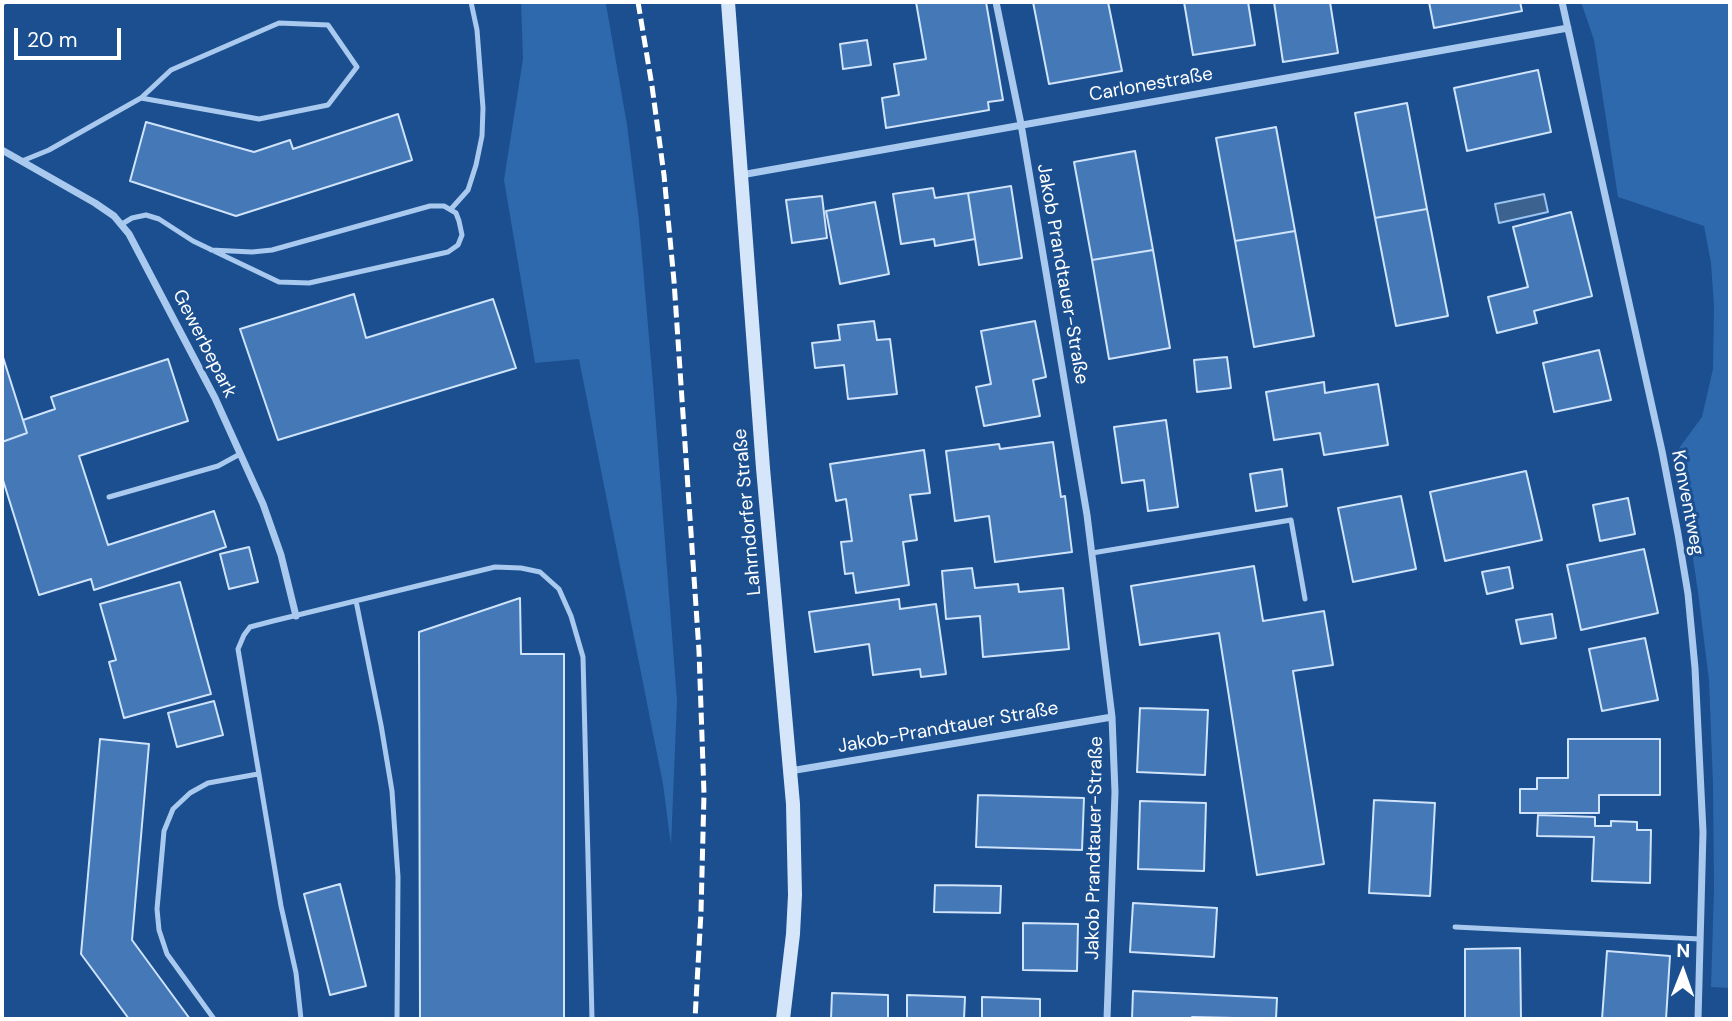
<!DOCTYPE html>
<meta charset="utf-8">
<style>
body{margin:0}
#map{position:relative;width:1732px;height:1021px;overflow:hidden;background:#1b4f8f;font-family:"DM Sans",sans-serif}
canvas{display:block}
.frame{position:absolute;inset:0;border:4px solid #fff;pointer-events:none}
.north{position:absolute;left:1648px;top:937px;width:70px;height:70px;-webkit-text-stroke:5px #1b4f8f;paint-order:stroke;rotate:1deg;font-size:19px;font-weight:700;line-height:28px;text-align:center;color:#fff}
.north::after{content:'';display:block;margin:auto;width:24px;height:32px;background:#fff;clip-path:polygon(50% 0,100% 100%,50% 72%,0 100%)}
.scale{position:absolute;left:14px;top:28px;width:107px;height:32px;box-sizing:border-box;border:4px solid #fff;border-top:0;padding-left:9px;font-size:21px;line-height:24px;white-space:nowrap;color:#fff;-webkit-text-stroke:5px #1b4f8f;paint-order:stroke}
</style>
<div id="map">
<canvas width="1732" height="1021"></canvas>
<div class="frame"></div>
<div class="north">N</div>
<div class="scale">20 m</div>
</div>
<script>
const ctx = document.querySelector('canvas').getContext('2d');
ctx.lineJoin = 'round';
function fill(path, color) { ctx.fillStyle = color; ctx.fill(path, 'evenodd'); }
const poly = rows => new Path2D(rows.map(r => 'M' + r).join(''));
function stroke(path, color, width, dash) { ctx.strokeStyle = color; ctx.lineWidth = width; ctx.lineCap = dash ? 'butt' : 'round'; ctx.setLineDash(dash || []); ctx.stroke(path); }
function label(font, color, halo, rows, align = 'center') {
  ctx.font = font + ' "DM Sans",sans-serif'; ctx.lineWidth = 6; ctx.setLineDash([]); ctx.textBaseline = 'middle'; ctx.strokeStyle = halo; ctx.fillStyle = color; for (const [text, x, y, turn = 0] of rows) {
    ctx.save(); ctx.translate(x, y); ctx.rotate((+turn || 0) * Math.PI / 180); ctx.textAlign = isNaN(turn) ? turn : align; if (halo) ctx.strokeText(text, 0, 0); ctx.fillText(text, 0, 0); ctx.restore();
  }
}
const green = poly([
 [521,2,606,2,606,4,627,125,639,221,653,384,677,701,671,845,663,784,579,359,535,363,504,180,523,59],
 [1581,2,1730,2,1730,988,1711,987,1714,888,1713,784,1709,680,1698,592,1677,451,1702,417,1713,369,1714,306,1711,263,1704,226,1618,197,1594,40]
]);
const water = poly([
 [1544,194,1548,212,1499,223,1495,204,1544,194]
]);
const building = poly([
 [916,2,986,2,1003,100,988,102,989,110,886,128,882,98,899,95,894,64,926,59,916,2],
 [1033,2,1108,2,1122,71,1049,84,1033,2],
 [1184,2,1248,2,1255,45,1193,55,1184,2],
 [1274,2,1330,2,1338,53,1283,62,1274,2],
 [1429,2,1520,2,1522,11,1434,28,1429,2],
 [867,40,871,65,843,69,840,44,867,40],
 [1538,70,1551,132,1467,151,1454,88,1538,70],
 [1407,103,1427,209,1375,218,1355,113,1407,103],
 [398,114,412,160,236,216,130,181,146,122,254,152,290,140,293,149,398,114],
 [1276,127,1295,231,1235,241,1216,138,1276,127],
 [1135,151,1153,250,1092,260,1074,162,1135,151],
 [1011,186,1022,258,979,265,968,193,1011,186],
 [933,188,935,198,968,193,975,239,935,246,934,239,901,244,893,194,933,188],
 [822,196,827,238,792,243,786,200,822,196],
 [875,202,889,274,840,284,826,211,875,202],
 [1427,209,1448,316,1396,326,1375,218,1427,209],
 [1571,212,1592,296,1534,311,1537,323,1497,333,1488,297,1528,287,1513,227,1571,212],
 [1295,231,1314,336,1254,347,1235,241,1295,231],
 [1153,250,1170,348,1109,359,1092,260,1153,250],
 [354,294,366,338,493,299,516,368,278,440,240,329,354,294],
 [874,321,877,340,890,339,897,394,848,399,844,365,815,368,812,343,840,340,838,325,874,321],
 [1035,321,1046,377,1033,380,1040,416,984,426,976,387,991,384,981,331,1035,321],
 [1599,350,1611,400,1554,412,1543,363,1599,350],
 [2,354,27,433,2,442,2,354],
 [1227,357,1231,388,1197,392,1194,360,1227,357],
 [168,359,188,421,79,456,108,545,214,511,226,547,94,590,91,579,39,595,2,477,2,442,27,433,23,420,55,409,51,397,168,359],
 [1324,382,1325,393,1378,384,1388,445,1324,455,1320,433,1274,440,1266,392,1324,382],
 [1166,420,1178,507,1148,511,1144,480,1122,483,1114,427,1166,420],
 [1053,442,1061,497,1065,496,1072,552,995,562,989,516,955,521,946,451,999,444,1000,449,1053,442],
 [924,450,930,493,910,495,917,540,903,542,909,585,856,593,853,573,845,574,841,542,852,541,846,499,836,501,830,464,924,450],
 [1282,469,1287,506,1256,511,1250,474,1282,469],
 [1526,471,1542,540,1445,561,1430,492,1526,471],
 [1401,496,1416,569,1353,582,1338,508,1401,496],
 [1628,498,1635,534,1600,541,1593,505,1628,498],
 [249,547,258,582,229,589,220,554,249,547],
 [1644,549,1658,613,1581,630,1567,565,1644,549],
 [1254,566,1263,621,1324,611,1333,665,1293,671,1324,864,1257,875,1219,633,1140,645,1131,586,1254,566],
 [1509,567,1513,588,1487,594,1482,572,1509,567],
 [972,568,975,588,1018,584,1019,592,1063,588,1069,649,983,657,980,616,946,619,942,571,972,568],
 [180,582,211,694,124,718,109,662,116,660,100,604,180,582],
 [520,598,521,654,564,654,564,1019,420,1019,419,632,520,598],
 [899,599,900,609,936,604,946,674,921,677,920,669,873,675,869,644,815,652,809,612,899,599],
 [1552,614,1556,638,1521,644,1516,620,1552,614],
 [1645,638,1658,700,1602,711,1589,649,1645,638],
 [214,701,223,735,177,747,168,713,214,701],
 [1140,708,1208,710,1205,775,1137,772,1140,708],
 [100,739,149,744,132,940,190,1019,129,1019,81,954,100,739],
 [1568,739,1660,739,1660,795,1599,795,1599,813,1520,813,1520,789,1537,789,1537,778,1568,778,1568,739],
 [978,795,1084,798,1082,850,976,847,978,795],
 [1374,800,1435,803,1430,896,1369,893,1374,800],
 [1140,801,1206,803,1204,871,1138,869,1140,801],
 [1538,815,1595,817,1595,826,1611,826,1611,821,1637,822,1637,830,1651,830,1650,883,1592,881,1594,837,1537,836,1538,815],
 [340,884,366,986,330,995,304,894,340,884],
 [935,885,1001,886,1000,913,934,912,935,885],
 [1133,903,1217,908,1214,957,1130,952,1133,903],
 [1023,923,1078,924,1077,971,1023,970,1023,923],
 [1520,948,1521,1019,1465,1019,1465,949,1520,948],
 [1607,951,1670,956,1666,1019,1602,1019,1607,951],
 [1133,991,1277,998,1276,1019,1192,1017,1192,1019,1132,1019,1133,991],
 [832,993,888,995,888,1019,831,1019,832,993],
 [907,995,965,997,964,1019,907,1019,907,995],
 [982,997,1040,999,1040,1019,982,1019,982,997]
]);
const lane = poly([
 [2,4,4,2],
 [22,161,49,150,141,98,259,119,328,105,357,67,328,25,279,23,171,70,141,98],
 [451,209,468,190,476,165,482,136,483,108,477,30,471,2],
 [122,224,132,218,146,215,159,219,193,241,279,282,309,283,448,252,458,245,462,235,459,221,456,213,444,206,430,206,272,250,252,252,211,250],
 [109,497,218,466,240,454],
 [1092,553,1291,520,1305,599],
 [356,601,381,725,392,791,398,877,397,1019],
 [1455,927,1700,939],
 [214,1019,167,954,159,930,157,909,164,831,173,809,190,793,208,783,258,774],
 [301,1019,296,973,281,906,238,649,244,635,250,627,273,621,495,567,521,568,540,572,559,589,571,616,583,657,592,1019]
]);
const street = poly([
 [996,2,1021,124,1087,515,1112,717,1115,792,1107,1019],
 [1562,2,1662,451,1678,534,1688,594,1695,668,1703,832,1698,1019],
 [2,150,95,203,114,216,129,234,215,398,263,504,281,555,296,616],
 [741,175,1568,28],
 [790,771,1112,717]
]);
const secondary = poly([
 [728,2,763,468,793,804,795,895,793,934,783,1019]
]);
const rail = poly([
 [638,2,652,86,664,175,674,281,699,651,704,794,701,912,695,1019]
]);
const streetNames = [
 ["Carlonestraße",1151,85,-10],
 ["Jakob Prandtauer-Straße",1062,274,80],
 ["Gewerbepark",204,344,63],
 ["Konventweg",1687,503,79],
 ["Lahrndorfer Straße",748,512,-95],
 ["Jakob-Prandtauer Straße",948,728,-10],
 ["Jakob Prandtauer-Straße",1095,848,-89]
];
fill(green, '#2e69ad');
fill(water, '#3c6290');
stroke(water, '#9cc4f0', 2);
fill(building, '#4478b7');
stroke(building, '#cfe3fa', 2);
stroke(lane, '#a9c9ee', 5);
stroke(street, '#a9c9ee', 7);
stroke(secondary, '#d6e6fa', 14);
stroke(rail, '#fff', 5, [12, 5]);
label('19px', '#fff', '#1b4f8f', streetNames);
</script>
